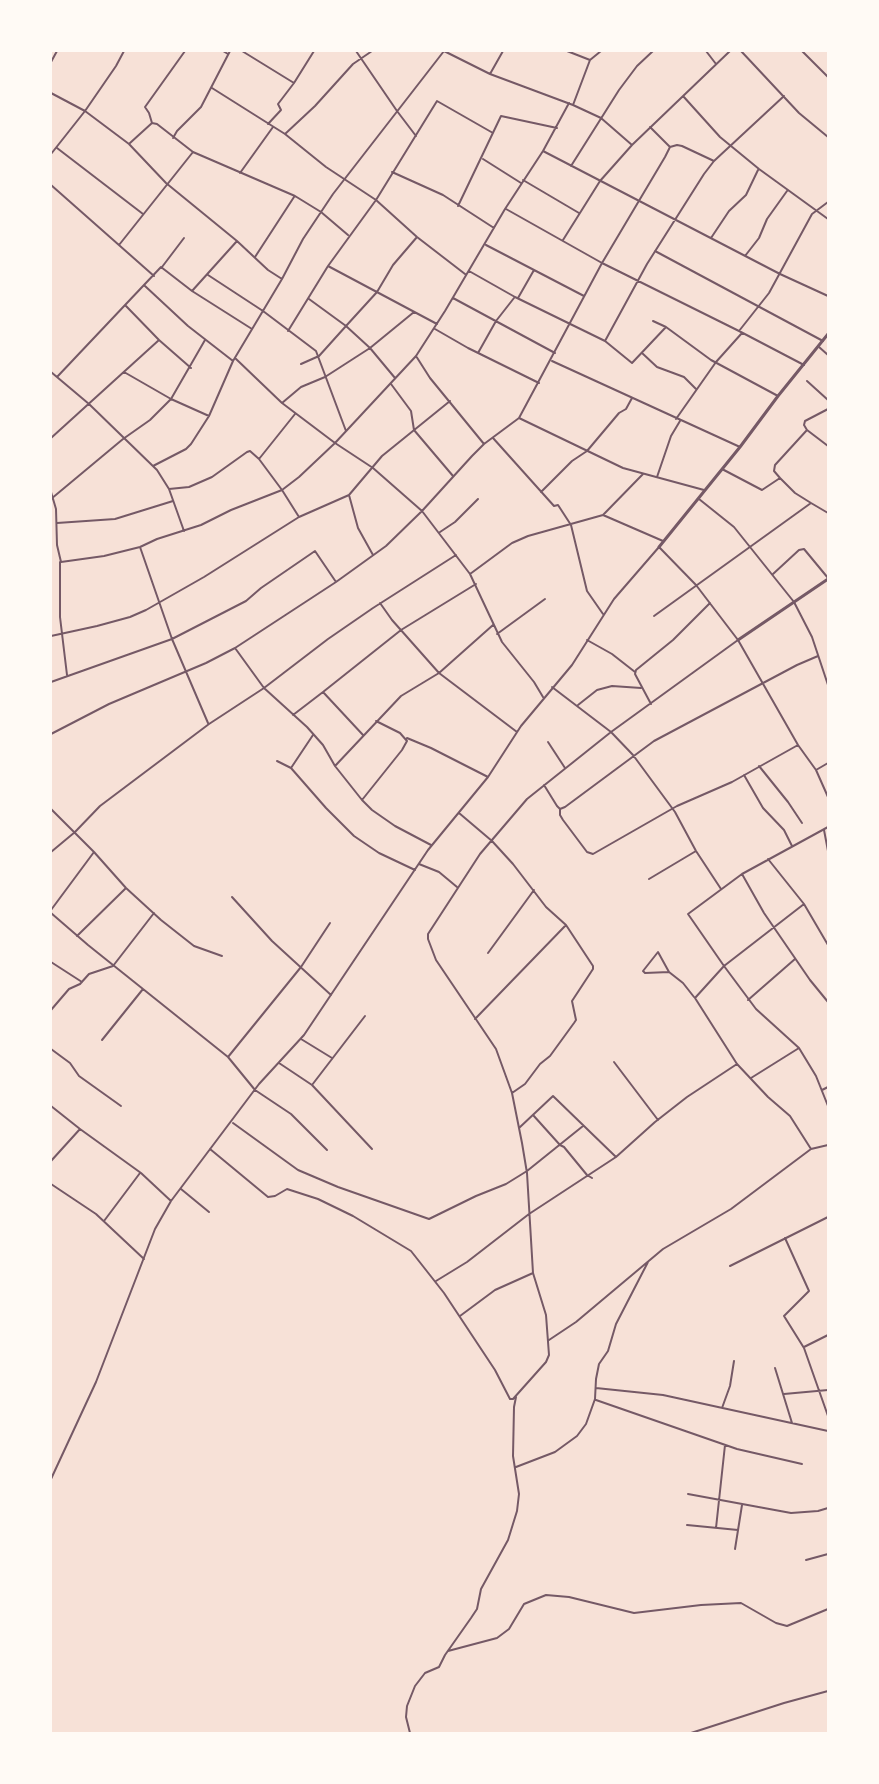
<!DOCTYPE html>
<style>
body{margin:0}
#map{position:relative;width:879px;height:1784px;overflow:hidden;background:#f7e1d7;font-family:Inter,sans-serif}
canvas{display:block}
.frame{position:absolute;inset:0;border:52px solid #fffaf5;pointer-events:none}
</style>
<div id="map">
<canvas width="879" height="1784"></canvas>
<div class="frame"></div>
</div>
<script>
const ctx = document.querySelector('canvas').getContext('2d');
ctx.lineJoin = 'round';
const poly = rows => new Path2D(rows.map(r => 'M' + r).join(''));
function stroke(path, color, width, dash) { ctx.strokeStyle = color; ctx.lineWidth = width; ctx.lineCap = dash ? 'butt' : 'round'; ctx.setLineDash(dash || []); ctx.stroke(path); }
const minor = poly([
 [223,51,228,54],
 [242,51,294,83,314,51],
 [356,51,397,111,416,136],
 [567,51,590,60,573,105],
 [706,51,716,64],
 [741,51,799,113,828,137],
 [802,51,828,77],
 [590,60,601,51],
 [51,62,57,51],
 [490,74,503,51],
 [212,88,285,134,326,167,376,200,417,237,465,274],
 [51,93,85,111,129,144,166,183,237,241,268,270,282,279],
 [683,96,720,137,759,169,828,219],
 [152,123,157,124,193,152,295,196,321,212,348,235],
 [152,123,149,113,145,107,185,51],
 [268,124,281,110,278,104,294,83],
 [285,134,315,106,353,64,372,51],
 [173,138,177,131,201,107,230,51],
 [130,143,152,123],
 [670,147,677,145,682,146,714,161],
 [57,148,143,214],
 [543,151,780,274,828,296],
 [51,154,85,111,116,66,124,51],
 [483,159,521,183],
 [571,166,619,90,637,66,653,51],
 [392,172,443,195,494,228],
 [240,173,273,127],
 [523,180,579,213],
 [51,185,154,276],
 [458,206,501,116,557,128],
 [506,209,602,263,739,331,804,365],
 [711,238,729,211,746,195,758,170],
 [563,240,600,181,632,145,730,51],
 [119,245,193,152],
 [486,245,584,296],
 [655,251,823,341],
 [745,256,759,238,767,219,787,191],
 [255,257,294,197],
 [328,266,437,324],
 [162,267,184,238],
 [469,271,515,297,605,341,647,264,704,174,714,161,784,96],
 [208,275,263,311,316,351,346,431],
 [145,286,188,326,233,361],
 [192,291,237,241],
 [453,298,555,353],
 [518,298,534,270],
 [309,299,346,326,370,348,395,378],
 [126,306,159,340,191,368],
 [653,321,666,327,711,360,778,396],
 [435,329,468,348,539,383],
 [288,331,328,266,376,200,437,101,493,133],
 [739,331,769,293,812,214,828,202],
 [605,341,632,363,666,327],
 [819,347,828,355],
 [478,353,496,321,514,298],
 [642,353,657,367,684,377,696,389],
 [416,356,430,378,484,444],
 [235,358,282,403,335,443,373,468,422,511,470,574,502,642,534,682,543,697],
 [552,361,740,447],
 [301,364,319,356,346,326,377,292,393,265,417,237],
 [51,372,89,404,157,470,169,489,189,487,212,477,247,452,250,451,259,459],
 [124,372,171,399,209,416],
 [57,377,161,267,192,291,252,329],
 [807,381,828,400],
 [391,384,411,411,414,430,453,476],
 [282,403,301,387,325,377,370,348,414,312],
 [295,414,259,459,282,490,299,517],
 [519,418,623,468,704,490],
 [676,419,716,362,742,333],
 [807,430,828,446],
 [51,438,159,340],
 [493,438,554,506,558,505,571,525,587,591,603,614],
 [153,466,186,449,191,444,209,416,233,361,282,279,303,239,333,194,444,51,490,74,573,105,601,118,632,145],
 [722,469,762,490,780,478,795,493,811,503],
 [657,477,671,436,680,421],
 [780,478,774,471,775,465,807,430,804,425,805,421,828,409],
 [169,489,184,531],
 [51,492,56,509,57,545,61,562,104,556,140,547,157,539,201,525,231,510,282,490,299,477,335,443,416,356,445,311,505,209,543,151,569,103],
 [541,492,572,461,587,451,619,413,626,409,632,398],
 [51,499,123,439,150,420,171,399,205,340],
 [699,499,734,527,794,602,812,637,828,685],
 [603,515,643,474],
 [57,523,115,519,173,501],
 [440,532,455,522,478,499],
 [140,547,172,639,208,723],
 [373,555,358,528,349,495,382,456,450,401],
 [60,562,60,617,67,675],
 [470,574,512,543,528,536,603,515,663,541],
 [773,574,799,550,804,549,828,578],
 [380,603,392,620,439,673,517,732],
 [654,616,811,503,828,513],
 [497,634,545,599],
 [51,636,97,626,130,617,146,610,204,577,299,517,349,495],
 [587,640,612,654,635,672],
 [235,648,264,688,307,727,323,745,335,766,362,800,372,810,395,826,431,845],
 [51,682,172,639,246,601,261,588,315,551,336,582],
 [552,687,611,732,633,755,675,812,696,851,721,889],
 [323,692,401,630,476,584],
 [651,704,635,674,636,670,673,640,710,603],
 [578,705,597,690,612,686,641,688],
 [293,715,323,692,363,735],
 [51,734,109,704,206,663,235,648,336,582,386,546,422,511,472,456,484,444,519,418,602,263,665,157,670,147,650,127],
 [407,738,431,748,488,777],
 [548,742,565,768],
 [277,761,291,768,326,808,354,836,379,853,415,870],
 [335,766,401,696,439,673,493,625],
 [759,766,788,802,802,823],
 [291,768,313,735],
 [816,770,828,763],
 [744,775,763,808,784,830,792,846],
 [544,785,557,806,560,809,565,807,654,741,797,665,818,656],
 [362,800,402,750,407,741,400,733,376,721],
 [51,809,94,852,126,888,161,920,194,946,222,956],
 [560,809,560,815,563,820,587,852,593,854,677,806,732,782,798,745],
 [459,813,492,841,513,864,546,907,566,925,593,966,593,969,572,1001,576,1020,574,1023,550,1056,540,1064,525,1084,512,1093],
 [824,830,828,851],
 [51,852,75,832,100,806,209,724,264,688,328,639,373,608,456,555],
 [768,859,804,904,828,945],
 [419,864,439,872,457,887],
 [742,874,764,913,810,980,828,1002],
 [649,879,696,851],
 [232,897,272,941,331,995],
 [804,904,724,966,756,1009,799,1048,816,1076,828,1106],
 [51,910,94,852],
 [51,913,88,945,228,1057,255,1090,291,1114,327,1150],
 [77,936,126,888],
 [488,953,534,890],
 [51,962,82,982],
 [669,972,645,973,643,971,658,952,669,972,683,983,694,997],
 [748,1000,795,959],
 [51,1010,69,989,80,984,89,974,113,966,154,913],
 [475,1019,566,925],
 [301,1039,332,1058],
 [102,1040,143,989],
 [51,1049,70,1063,79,1076,121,1106],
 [228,1057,301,967,330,923],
 [614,1062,658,1120],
 [279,1063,312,1085,372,1149],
 [751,1078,799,1048],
 [312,1085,365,1016],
 [822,1090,828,1087],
 [51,1106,80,1129,141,1173,171,1201],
 [533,1115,560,1145,564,1147,587,1175,592,1178],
 [233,1123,298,1170,338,1187,429,1219,476,1196,506,1184,527,1171,583,1126],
 [519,1128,553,1096,616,1157],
 [210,1149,268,1197,275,1196,287,1189,318,1199,353,1216,411,1251,444,1293,495,1370,510,1399,513,1399,546,1362,549,1355,546,1315,533,1273,527,1173,522,1143,512,1093,496,1049,436,960,428,939,428,934,480,854,527,799,611,732,738,640],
 [811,1149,790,1116,768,1097,737,1064,695,998,724,966,688,914,742,874,828,827],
 [51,1161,80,1129],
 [51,1184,96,1214,144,1259],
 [181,1189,209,1212],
 [104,1221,140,1173],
 [785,1238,809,1291,784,1316,804,1348,828,1416],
 [730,1266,828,1217],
 [436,1281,467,1262,529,1214,616,1157,655,1122,687,1097,737,1064],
 [460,1316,495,1290,533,1273],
 [549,1340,576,1322,663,1249,731,1209,811,1149,828,1145],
 [804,1347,828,1335],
 [775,1368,792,1423],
 [596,1388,663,1395,828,1431],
 [784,1394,828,1390],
 [596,1400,737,1449,802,1464],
 [722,1408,730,1386,734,1361],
 [516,1467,555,1452,577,1436,586,1424,595,1399,596,1379,599,1364,608,1351,616,1324,648,1262],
 [51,1479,96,1382,155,1229,171,1201,259,1084,304,1035,428,850,488,777,521,726,572,665,614,599,659,547,696,585,738,640,798,745,816,770,828,797],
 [688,1494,791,1513,818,1511,828,1508],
 [687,1525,738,1530],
 [716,1528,725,1445],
 [735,1549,742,1505],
 [806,1560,828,1554],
 [448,1651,497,1638,509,1629,524,1604,546,1595,569,1597,634,1613,701,1605,741,1603,776,1623,787,1626,828,1609],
 [410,1733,406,1717,407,1706,415,1686,425,1673,439,1667,445,1655,471,1618,477,1609,481,1589,508,1540,517,1511,519,1494,513,1456,514,1407,516,1397],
 [691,1733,784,1703,828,1691]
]);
const tertiary = poly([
 [659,547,740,447,778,396,828,334],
 [738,640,828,579]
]);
stroke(minor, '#755966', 2);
stroke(tertiary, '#755966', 3);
</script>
